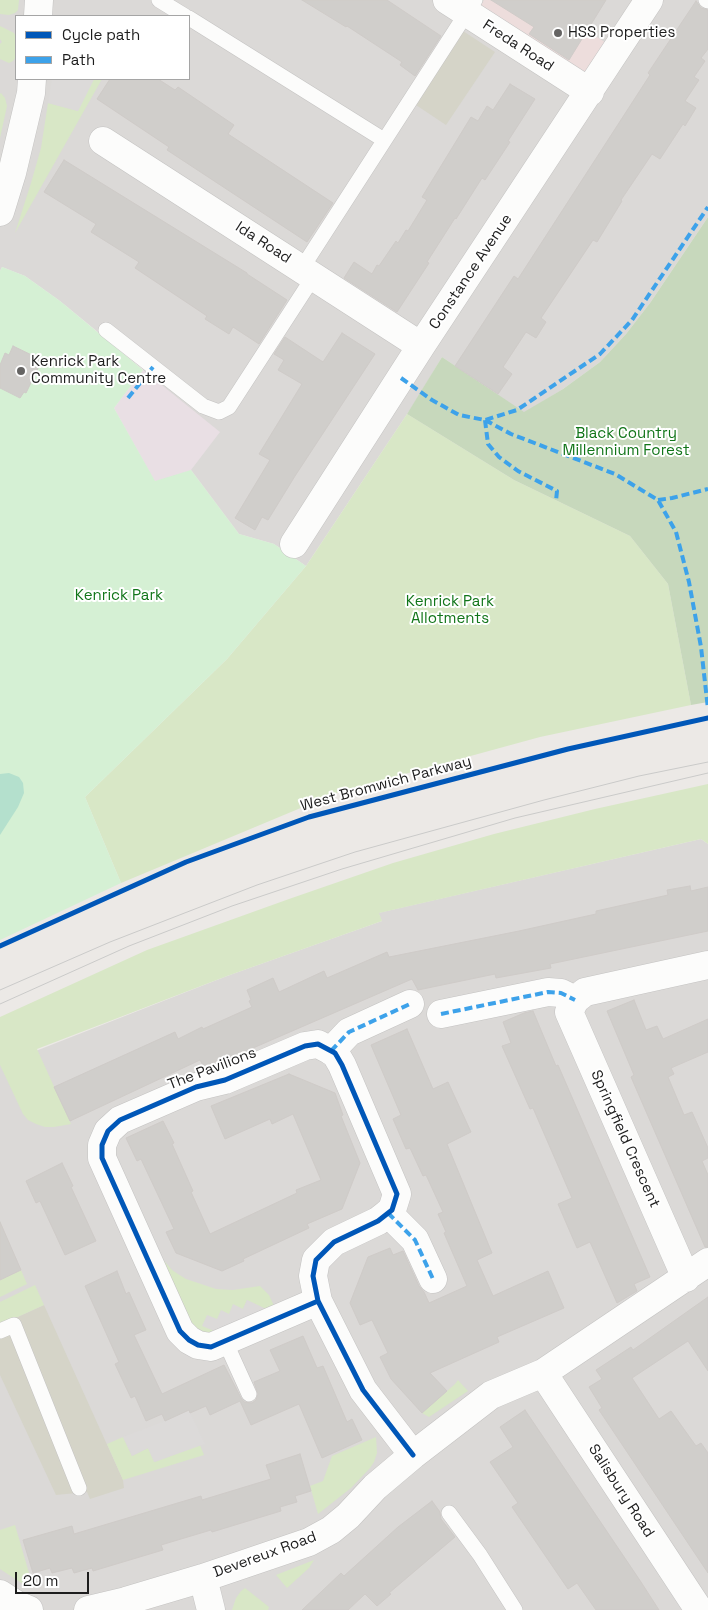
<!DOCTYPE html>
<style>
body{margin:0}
#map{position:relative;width:708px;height:1610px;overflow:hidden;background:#ece9e6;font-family:"Space Grotesk",sans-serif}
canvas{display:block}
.legend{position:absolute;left:15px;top:15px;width:175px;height:65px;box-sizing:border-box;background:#fff;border:1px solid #a5a5a5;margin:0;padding:6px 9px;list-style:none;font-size:15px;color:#1d1d1d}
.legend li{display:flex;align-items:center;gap:10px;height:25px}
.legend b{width:25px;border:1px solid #a5a5a5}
.scale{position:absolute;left:15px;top:1572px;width:74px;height:22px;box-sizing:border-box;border:2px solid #1d1d1d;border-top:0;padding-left:6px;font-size:15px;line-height:18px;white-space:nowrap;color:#1d1d1d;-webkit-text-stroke:4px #fff;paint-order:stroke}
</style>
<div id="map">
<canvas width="708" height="1610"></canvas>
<ul class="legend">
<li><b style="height:6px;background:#0057b8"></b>Cycle path</li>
<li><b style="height:6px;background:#3da2ea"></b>Path</li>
</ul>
<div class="scale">20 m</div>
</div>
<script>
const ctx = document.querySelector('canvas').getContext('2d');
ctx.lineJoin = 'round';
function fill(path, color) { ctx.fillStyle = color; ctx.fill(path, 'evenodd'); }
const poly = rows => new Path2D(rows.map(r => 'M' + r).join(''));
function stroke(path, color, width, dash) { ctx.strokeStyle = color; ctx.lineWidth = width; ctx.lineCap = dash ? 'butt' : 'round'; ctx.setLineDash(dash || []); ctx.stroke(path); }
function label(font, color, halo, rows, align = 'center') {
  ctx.font = font + ' "Space Grotesk",sans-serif'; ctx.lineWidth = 4; ctx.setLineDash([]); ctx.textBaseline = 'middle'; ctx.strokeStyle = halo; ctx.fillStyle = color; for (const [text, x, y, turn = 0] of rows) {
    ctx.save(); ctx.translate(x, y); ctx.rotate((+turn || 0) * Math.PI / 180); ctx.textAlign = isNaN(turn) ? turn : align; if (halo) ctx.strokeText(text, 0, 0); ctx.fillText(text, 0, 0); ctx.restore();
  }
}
const residential = poly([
 [0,0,708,0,708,217,650,303,626,334,600,362,563,389,524,413,442,357,417,399,306,566,274,544,239,534,191,470,155,482,143,369,60,301,25,276,2,267,0,271],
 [16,16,189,16,189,79,16,79],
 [701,839,708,844,708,1610,0,1610,0,1065,227,976,382,921,378,913]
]);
const commercial = poly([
 [484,0,540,0,617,50,590,92,473,17]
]);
const industrial = poly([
 [143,370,220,432,191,470,155,482,114,408]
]);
const construction = poly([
 [463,31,495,52,446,125,416,105],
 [44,1305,123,1480,124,1488,90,1499,87,1492,56,1495,0,1375,0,1325]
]);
const grass = poly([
 [0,0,19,0,18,10,15,13,9,15,0,14],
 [0,26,14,33,16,37,16,57,13,61,9,63,0,59,0,44,2,42,0,39],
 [94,79,102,79,15,233,31,183,41,148,48,103,78,111],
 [1,93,5,98,7,106,0,138,0,94],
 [407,414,514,480,630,536,668,584,691,705,540,737,339,792,121,883,85,797,227,659,306,566],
 [708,784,708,844,701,839,379,913,382,921,227,976,37,1049,71,1124,54,1127,45,1127,36,1124,28,1120,23,1114,0,1065,0,1017,147,950,289,899,393,863,494,834,595,809],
 [159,1255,172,1270,178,1274,186,1279,216,1289,233,1290,260,1286,269,1295,275,1308,270,1311,247,1300,243,1309,217,1320,207,1315,219,1333,209,1336,190,1327],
 [21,1270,27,1284,0,1297,0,1280],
 [35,1285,44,1305,0,1325,0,1302],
 [458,1380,468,1391,429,1417,422,1413,455,1384],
 [123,1437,132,1456,148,1448,155,1462,200,1445,204,1455,123,1480,107,1444],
 [376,1437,377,1453,374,1462,370,1468,351,1488,318,1514,310,1486,323,1481,332,1456],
 [15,1525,29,1573,23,1584,0,1569,0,1530],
 [314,1560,309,1568,287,1588,276,1575],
 [245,1588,269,1607,268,1610,232,1610,236,1598,241,1591]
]);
const forest = poly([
 [708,217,708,702,691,705,668,584,630,536,514,480,407,414,442,357,524,412,563,389,600,362,626,334,650,303]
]);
const park = poly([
 [2,267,25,276,60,301,143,370,114,408,155,481,191,470,239,534,274,544,306,566,227,659,85,797,121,883,0,940,0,271]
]);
const pitch = poly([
 [9,773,19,777,23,783,24,793,18,807,0,835,0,774]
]);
const parking = poly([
 [52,79,94,79,78,111,48,103],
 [247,1300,270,1311,219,1333,202,1326,207,1315,217,1319,221,1310,229,1314,233,1304,243,1309],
 [189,1410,205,1444,154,1462,148,1448,132,1456,123,1437,165,1421]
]);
const building = poly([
 [302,0,387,0,441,36,415,76,400,65,402,62,347,26,346,27,302,0],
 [491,0,606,0,569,60,529,34,534,27,491,0],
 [696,1,701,8,708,10,708,49,701,58,705,61,694,77,699,80,685,101,696,108,685,126,683,124,660,159,652,154,621,200,622,201,597,242,593,240,541,318,546,322,536,338,526,332,503,367,512,374,498,394,455,366,514,276,518,279,650,75,648,73,696,1],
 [110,79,158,79,175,90,178,87,234,125,228,134,333,203,307,242,167,150,169,147,97,99,110,79],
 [510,84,535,99,508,141,510,142,485,180,482,178,456,219,455,218,427,262,429,263,397,312,344,278,354,262,372,274,377,265,379,266,396,241,398,243,406,230,408,231,427,200,422,197,471,117,478,121,487,106,493,110,510,84],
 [64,160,247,273,247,274,287,300,259,344,233,327,229,334,205,319,207,316,135,268,139,262,91,232,96,224,44,192,64,160],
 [342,333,375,354,295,476,268,520,262,517,255,530,235,518,270,460,259,454,302,384,278,370,284,360,274,354,285,337,323,362,342,333],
 [13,346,42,360,26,393,24,392,20,398,0,388,0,365,5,353,9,355,13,346],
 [690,886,691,891,708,887,708,931,550,964,551,968,496,978,495,974,418,990,412,979,230,1058,229,1055,204,1067,200,1060,70,1121,54,1087,175,1032,178,1039,202,1027,203,1029,252,1007,249,1001,251,1000,247,990,273,978,279,992,324,971,327,978,387,952,389,957,519,931,596,914,596,911,668,895,667,890,690,886],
 [634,1000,646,1030,657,1026,663,1039,708,1019,708,1052,671,1068,674,1074,668,1077,684,1115,692,1112,708,1148,708,1158,702,1161,708,1175,708,1247,705,1247,631,1077,634,1075,607,1011,634,1000],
 [533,1011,556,1066,558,1065,650,1277,634,1284,637,1291,617,1303,590,1242,577,1248,558,1204,572,1198,533,1108,530,1109,502,1046,511,1043,503,1022,524,1013,533,1011],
 [407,1029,433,1089,448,1082,471,1132,447,1144,492,1253,477,1260,493,1296,548,1271,564,1308,497,1337,499,1342,430,1373,447,1391,422,1413,391,1379,380,1357,388,1353,372,1320,360,1325,350,1303,368,1257,390,1248,393,1255,403,1251,419,1286,424,1292,429,1303,467,1286,444,1233,446,1232,438,1214,443,1212,426,1175,423,1176,410,1148,406,1149,393,1119,401,1115,371,1045,407,1029],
 [289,1074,335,1093,343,1115,341,1116,360,1163,342,1209,307,1224,309,1228,243,1259,244,1261,222,1271,176,1253,166,1232,174,1229,141,1159,137,1161,126,1138,163,1121,174,1143,172,1144,193,1191,191,1192,210,1234,297,1193,296,1190,321,1180,293,1114,272,1124,270,1119,225,1139,211,1106,289,1074],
 [62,1163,73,1186,71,1187,96,1241,65,1255,40,1201,36,1203,26,1181,62,1163],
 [0,1222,21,1270,0,1280,0,1222],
 [117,1271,126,1294,129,1292,146,1330,134,1335,162,1394,224,1365,241,1398,244,1402,252,1403,256,1400,258,1394,254,1382,280,1371,270,1350,303,1336,317,1368,323,1366,347,1422,352,1419,362,1440,322,1458,299,1404,251,1425,240,1401,210,1415,206,1406,190,1413,189,1410,165,1421,162,1414,146,1421,135,1396,131,1398,115,1364,119,1362,85,1286,117,1271],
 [708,1297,708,1371,688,1341,632,1378,659,1419,671,1411,696,1446,701,1443,708,1453,708,1573,599,1410,602,1408,589,1387,602,1379,596,1370,631,1347,633,1350,708,1297],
 [525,1410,641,1582,659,1610,596,1610,577,1583,568,1589,512,1507,518,1503,490,1462,513,1447,500,1427,525,1410],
 [300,1454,311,1491,295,1496,297,1502,280,1507,281,1511,212,1532,211,1530,161,1545,163,1550,93,1571,92,1568,74,1573,72,1568,52,1573,50,1568,33,1573,23,1540,72,1526,74,1534,201,1496,202,1500,271,1479,266,1465,300,1454],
 [432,1501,440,1512,441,1519,455,1537,389,1593,391,1594,377,1606,365,1594,348,1610,302,1610,341,1573,344,1576,398,1527,432,1501]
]);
const lane = poly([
 [159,0,185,16],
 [706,0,708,1],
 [189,18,384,140],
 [302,268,475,0],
 [106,330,203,406,219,412,229,407,314,276],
 [0,1331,14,1325,79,1488],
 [225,1341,249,1394],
 [449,1513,480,1555,515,1610]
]);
const street = poly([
 [447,0,590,92],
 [38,16,39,0],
 [103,141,421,346],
 [0,212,12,173,31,93,32,79],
 [294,544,421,346,649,0],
 [441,1014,548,992,561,993,575,1000],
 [331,1051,349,1032,410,1004],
 [388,1213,415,1240,433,1279],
 [686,1278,569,1012,575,1000,585,992,708,965],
 [318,1301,211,1347,198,1345,189,1340,180,1331,102,1158,102,1145,108,1131,120,1120,196,1087,225,1080,305,1046,318,1044,335,1053,342,1065,397,1194,392,1210,378,1221,334,1242,316,1260,313,1276,318,1301,363,1390,413,1455],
 [543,1373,699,1610],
 [203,1578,211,1610],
 [0,1594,17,1605,29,1610],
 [88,1610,126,1601,203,1578,309,1542,331,1530,348,1516,375,1487,413,1455,491,1395,543,1373,708,1262]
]);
const tram = poly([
 [0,990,110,942,182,914,257,885,355,852,544,800,639,776,708,762],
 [0,1004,129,946,232,906,342,869,515,818,708,773]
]);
const quiet = poly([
 [401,378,432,400,459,415,485,420,517,410,600,354,632,320,708,207],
 [128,398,153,367],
 [485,420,511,434,615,474,658,500,676,532,689,582,701,647,708,709],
 [485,420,488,444,499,457,518,471,557,491,556,501],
 [658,500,672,498,708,489],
 [441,1014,548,992,561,993,575,1000],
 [331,1051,349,1032,410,1004],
 [388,1213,415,1240,433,1279]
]);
const cycleway = poly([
 [0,946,186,862,309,817,568,749,708,718],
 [318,1301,211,1347,198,1345,189,1340,180,1331,102,1158,102,1145,108,1131,120,1120,196,1087,225,1080,305,1046,318,1044,335,1053,342,1065,397,1194,392,1210,378,1221,334,1242,316,1260,313,1276,318,1301,363,1390,413,1455]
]);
const markers = [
 [558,33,5,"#656463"],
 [21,371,5,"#656463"]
];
const poiNames = [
 ["HSS Properties",568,33],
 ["Kenrick Park",31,362],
 ["Community Centre",31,379]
];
const streetNames = [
 ["Freda Road",518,46,33],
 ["Ida Road",263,243,33],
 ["Constance Avenue",471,272,-56],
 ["West Bromwich Parkway",386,784,-15],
 ["The Pavilions",212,1069,-21],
 ["Springfield Crescent",625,1139,66],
 ["Salisbury Road",621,1491,57],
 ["Devereux Road",265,1555,-20]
];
const parkNames = [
 ["Black Country",626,434],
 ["Millennium Forest",626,451],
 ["Kenrick Park",119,596],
 ["Kenrick Park",450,602],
 ["Allotments",450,619]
];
fill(residential, '#dbd9d7');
fill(commercial, '#eddddc');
fill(industrial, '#e9dfe4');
fill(construction, '#d5d4c8');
fill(grass, '#d8e7c6');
fill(forest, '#c7d8bc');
fill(park, '#d5f0d4');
fill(pitch, '#b4e0cd');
fill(parking, '#dcdad9');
fill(building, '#d0cecb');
stroke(building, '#cfcbc8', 1);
stroke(lane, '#c4c3c2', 16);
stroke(street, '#c4c3c2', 29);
stroke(lane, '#fcfcfb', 15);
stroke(street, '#fcfcfb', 28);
stroke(tram, '#cacac9', 1);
stroke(quiet, '#3da2ea', 4, [8, 4]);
stroke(cycleway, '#0057b8', 5);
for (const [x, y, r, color] of markers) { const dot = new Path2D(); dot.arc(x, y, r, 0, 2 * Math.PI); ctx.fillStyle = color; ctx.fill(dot); stroke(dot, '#fff', 2); }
label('15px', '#1d1d1d', '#fff', poiNames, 'left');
label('15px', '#1d1d1d', '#fff', streetNames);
label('15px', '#117519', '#fff', parkNames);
</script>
